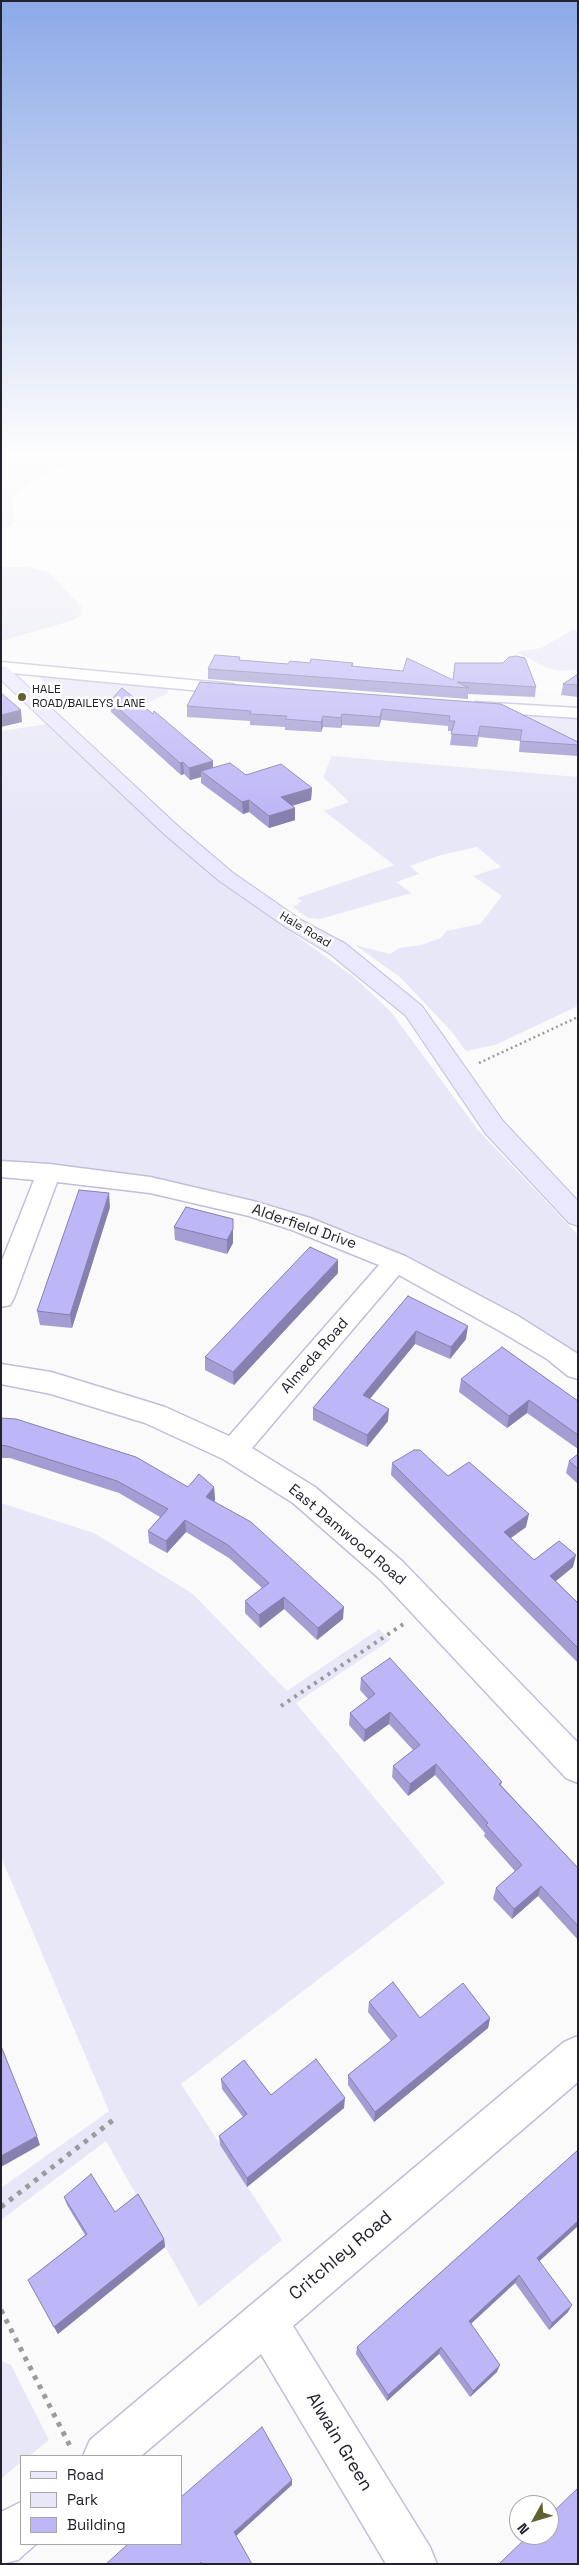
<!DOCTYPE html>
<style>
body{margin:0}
#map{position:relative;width:579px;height:2565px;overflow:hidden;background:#fafafa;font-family:"Space Grotesk",sans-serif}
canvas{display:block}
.frame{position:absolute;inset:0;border:2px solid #22212c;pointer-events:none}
.legend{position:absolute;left:20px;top:2455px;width:162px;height:90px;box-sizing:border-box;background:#fff;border:1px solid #a7a6ab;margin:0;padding:6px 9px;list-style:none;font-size:15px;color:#22212c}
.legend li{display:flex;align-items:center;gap:10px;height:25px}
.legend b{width:25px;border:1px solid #a7a6ab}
.north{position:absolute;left:509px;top:2495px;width:50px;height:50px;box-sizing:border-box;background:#fff;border:1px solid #a7a6ab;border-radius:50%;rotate:231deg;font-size:14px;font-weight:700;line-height:20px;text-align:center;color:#22212c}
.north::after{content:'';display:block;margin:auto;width:18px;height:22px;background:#61622f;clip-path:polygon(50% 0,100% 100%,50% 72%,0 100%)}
</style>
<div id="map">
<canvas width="579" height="2565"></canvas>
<div class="frame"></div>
<ul class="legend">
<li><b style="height:6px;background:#eae8fc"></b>Road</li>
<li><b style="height:14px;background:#e8e7f7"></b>Park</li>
<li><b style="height:14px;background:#beb7f7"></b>Building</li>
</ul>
<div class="north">N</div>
</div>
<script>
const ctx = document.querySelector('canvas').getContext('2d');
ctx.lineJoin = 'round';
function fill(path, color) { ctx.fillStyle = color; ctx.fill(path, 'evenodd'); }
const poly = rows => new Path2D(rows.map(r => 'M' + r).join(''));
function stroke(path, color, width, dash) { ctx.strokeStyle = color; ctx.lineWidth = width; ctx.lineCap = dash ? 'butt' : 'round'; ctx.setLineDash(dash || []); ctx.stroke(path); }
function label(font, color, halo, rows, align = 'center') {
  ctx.font = font + ' "Space Grotesk",sans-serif'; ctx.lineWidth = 5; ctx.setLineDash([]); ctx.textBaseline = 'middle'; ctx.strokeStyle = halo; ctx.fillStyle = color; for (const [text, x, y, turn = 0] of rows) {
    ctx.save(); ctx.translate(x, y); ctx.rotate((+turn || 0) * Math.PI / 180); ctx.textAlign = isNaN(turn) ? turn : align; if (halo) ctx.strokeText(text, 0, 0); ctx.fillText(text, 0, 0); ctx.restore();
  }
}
const green = poly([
 [1,454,112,454,59,468,31,482,11,498,14,517,12,526,1,529],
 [1,567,27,567,48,572,81,606,81,614,74,620,1,641],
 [572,630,578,630,578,670,561,671,547,668,516,652,541,648],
 [36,675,169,686,167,694,142,705,101,699,65,700],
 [529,713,578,717,578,750,529,725],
 [47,724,162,823,207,872,354,977,391,1012,478,1130,578,1235,578,1358,552,1340,474,1292,356,1234,235,1195,118,1172,46,1165,1,1163,1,731],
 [332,756,578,777,578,1006,495,1045,466,1051,452,1032,400,977,355,945,390,954,399,948,421,945,441,938,446,931,480,924,502,896,473,876,501,867,477,847,441,855,410,866,419,874,396,882,411,893,320,919,308,918,293,907,302,901,297,898,394,865,324,811,349,802,323,777],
 [1,1503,94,1533,193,1594,287,1691,379,1629,390,1640,296,1703,445,1883,181,2084,282,2240,199,2307,106,2141,1,2220,1,2188,109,2111,1,1857],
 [1,2361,11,2365,49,2440,29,2456,21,2456,21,2462,1,2479]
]);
const pathFar2 = poly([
 [479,1063,578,1017]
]);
const pathFar1 = poly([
 [281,1706,405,1623]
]);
const path = poly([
 [1,2207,117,2117],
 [1,2310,71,2448]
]);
const street = poly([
 [1,662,233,684,241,689,233,694,1,672,1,662],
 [476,702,578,708,578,718,470,711,468,707,476,702],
 [1,1161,49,1164,150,1177,253,1201,310,1218,405,1256,518,1316,578,1354,578,1379,568,1376,547,1359,498,1330,399,1275,252,1448,315,1487,402,1561,578,1743,578,1783,566,1778,380,1579,293,1503,223,1459,145,1423,51,1394,1,1384,1,1364,51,1372,165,1407,229,1436,379,1265,292,1230,249,1216,150,1193,57,1182,14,1298,10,1305,1,1307,1,1263,34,1180,1,1177,1,1161],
 [578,2036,578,2082,293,2326,430,2547,437,2564,386,2564,261,2354,141,2456,83,2456,90,2440,564,2042,578,2036],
 [21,2502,21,2544,36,2544,18,2560,1,2564,1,2512,21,2502]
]);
const secondary = poly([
 [1,666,7,667,178,826,232,872,301,920,346,944,422,1006,503,1121,578,1201,578,1226,569,1223,485,1133,406,1016,330,954,287,928,218,880,164,834,1,680,1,666]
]);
const wall = poly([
 [241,660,288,664,310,663,353,663,353,667,453,680,536,687,535,697,468,694,468,699,208,679,208,669],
 [578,674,578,697,561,695,563,684],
 [110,701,213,767,246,775,312,788,311,800,292,806,295,820,269,828,249,812,243,814,201,783,201,777,190,780,184,774,181,775,111,712],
 [501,704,578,742,578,756,519,752,520,741,479,737,477,747,450,745,452,731,448,731,448,726,381,720,379,727,342,725,341,728,323,727,321,732,285,730,285,727,250,725,250,721,187,717,187,706],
 [110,1207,72,1328,40,1325,37,1311],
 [186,1207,233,1243,227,1254,175,1240,174,1227],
 [338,1273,234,1385,205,1370,205,1357],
 [408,1296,466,1339,450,1359,415,1344,370,1399,388,1421,367,1447,313,1420,313,1408],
 [461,1379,578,1401,578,1449,527,1413,507,1428,459,1392],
 [1,1418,188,1487,214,1487,215,1500,214,1501,343,1619,317,1640,284,1609,260,1628,245,1613,245,1601,262,1588,229,1558,186,1532,167,1553,149,1543,148,1531,160,1517,119,1493,10,1458,1,1458],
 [578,1454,578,1484,566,1473,569,1461],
 [392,1463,448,1476,526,1527,511,1538,534,1560,573,1567,556,1581,578,1603,578,1663,391,1475],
 [361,1678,502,1782,501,1785,578,1868,578,1940,538,1896,512,1919,493,1899,496,1888,515,1871,484,1836,485,1833,435,1775,408,1796,392,1777,393,1766,413,1750,389,1724,364,1742,349,1725,350,1713,368,1699,360,1690],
 [369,2002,420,2018,490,2018,488,2028,374,2122,348,2085,348,2075,391,2041,368,2012],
 [221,2079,271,2095,344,2108,247,2187,220,2145,219,2136,243,2117,222,2089],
 [578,2150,578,2226,539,2261,568,2312,549,2330,515,2283,471,2324,497,2372,470,2397,439,2354,387,2401,356,2354,357,2347],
 [64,2197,115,2212,164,2239,165,2247,58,2334,28,2280,85,2235,67,2205]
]);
const shadedWall = poly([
 [382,709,381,720,379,727,380,717],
 [21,710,22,722,1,727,1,715],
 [342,714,342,725,341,728,341,718],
 [323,716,323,727,321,732,321,722],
 [213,761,213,773,201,771,201,777,190,780,189,768],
 [183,762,184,774,181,775,180,763],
 [312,788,311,800,281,809,281,797],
 [249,800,249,812,243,814,242,802],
 [295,808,295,820,269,828,269,816],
 [109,1193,110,1207,72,1328,70,1315],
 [233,1219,233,1243,227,1254,227,1240],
 [338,1260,338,1273,234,1385,233,1372],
 [468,1326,466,1339,450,1359,451,1347],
 [416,1331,415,1344,362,1408,363,1395],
 [529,1400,527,1413,507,1428,509,1416],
 [389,1409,388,1421,367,1447,367,1435],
 [214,1487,215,1500,206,1509,206,1497],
 [529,1514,526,1527,502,1544,504,1532],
 [185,1520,186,1532,167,1553,166,1541],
 [576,1555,573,1567,547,1588,550,1576],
 [284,1597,284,1609,260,1628,259,1615],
 [344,1607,343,1619,317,1640,318,1628],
 [390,1712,389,1724,364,1742,365,1730],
 [436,1764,435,1775,408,1796,410,1784],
 [541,1886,538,1896,512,1919,514,1909],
 [490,2018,488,2028,374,2122,375,2112],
 [345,2098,344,2108,247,2187,247,2178],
 [37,2136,40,2145,1,2167,1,2156],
 [578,2221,578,2226,534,2266,537,2258],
 [164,2239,165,2247,58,2334,54,2327],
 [519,2275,515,2283,466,2328,469,2321],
 [572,2305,568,2312,549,2330,552,2323],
 [441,2347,439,2354,387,2401,388,2395],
 [500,2365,497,2372,470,2397,473,2391],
 [292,2480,292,2485,235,2537,234,2532]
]);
const building = poly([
 [215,655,240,657,239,660,288,664,290,661,310,663,311,659,353,663,351,666,403,671,407,658,453,680,455,663,503,663,509,657,516,656,525,658,536,687,457,682,469,688,208,669,215,655],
 [578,674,578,685,563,684,578,674],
 [200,682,501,704,578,742,578,745,520,741,522,730,480,726,478,736,451,734,455,721,449,721,450,716,382,709,380,717,342,714,341,718,323,716,321,722,285,719,287,716,250,714,251,711,187,706,200,682],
 [122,688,153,714,154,711,213,761,189,768,183,762,180,763,110,701,122,688],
 [1,693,21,710,1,715,1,693],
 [230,763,246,775,281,764,312,788,281,797,295,808,269,816,249,800,242,802,201,771,230,763],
 [79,1190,109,1193,70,1315,37,1311,79,1190],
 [186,1207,233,1219,233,1229,227,1240,174,1227,186,1207],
 [310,1247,338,1260,233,1372,205,1357,310,1247],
 [408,1296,468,1326,451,1347,416,1331,363,1395,389,1409,367,1435,313,1408,408,1296],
 [502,1347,578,1401,578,1435,529,1400,509,1416,461,1379,502,1347],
 [1,1418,16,1419,136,1457,188,1487,199,1474,214,1487,206,1497,251,1522,344,1607,318,1628,284,1597,259,1615,245,1601,269,1583,228,1545,185,1520,166,1541,148,1531,168,1509,117,1481,7,1446,1,1445,1,1418],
 [414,1450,420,1450,448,1476,469,1462,529,1514,504,1532,534,1560,559,1541,576,1555,550,1576,578,1603,578,1648,392,1463,414,1450],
 [578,1454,578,1469,569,1461,578,1454],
 [390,1658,502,1782,499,1784,578,1868,578,1926,541,1886,514,1909,496,1888,522,1865,486,1825,488,1823,436,1764,410,1784,393,1766,420,1745,390,1712,365,1730,350,1713,375,1694,361,1678,390,1658],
 [393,1982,420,2018,463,1983,490,2018,375,2112,348,2075,397,2036,369,2002,393,1982],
 [1,2046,37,2136,1,2156,1,2046],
 [316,2059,345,2098,247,2178,219,2136,247,2114,221,2079,244,2060,271,2095,316,2059],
 [578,2150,578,2221,537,2258,572,2305,552,2323,519,2275,469,2321,500,2365,473,2391,441,2347,388,2395,357,2347,578,2150],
 [91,2174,115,2212,138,2194,164,2239,54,2327,28,2280,87,2234,64,2197,91,2174],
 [262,2427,292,2480,234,2532,252,2564,202,2564,201,2562,199,2564,106,2564,128,2544,181,2544,181,2497,262,2427],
 [578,2488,578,2564,499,2564,529,2535,549,2535,549,2516,578,2488]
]);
const markers = [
 [22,697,5,"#61622f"]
];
const farPoinames = [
 ["HALE",32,690],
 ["ROAD/BAILEYS LANE",32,704]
];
const farStreetnames = [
 ["Hale Road",305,930,31]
];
const streetNames = [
 ["Alderfield Drive",304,1227,19],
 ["Almeda Road",315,1356,-49],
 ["East Damwood Road",347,1535,40]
];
const nearStreetnames = [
 ["Critchley Road",341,2256,-40],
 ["Alwain Green",339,2442,59]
];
fill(green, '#e8e7f7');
stroke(street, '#c0bedb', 3);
stroke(secondary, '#c0bedb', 2);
stroke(pathFar2, '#9b9b9f', 2.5, [2, 3]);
stroke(pathFar1, '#9b9b9f', 4, [3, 5]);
stroke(path, '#9b9b9f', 5, [4.5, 6]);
fill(street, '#fff');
fill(secondary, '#eae8fc');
fill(wall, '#a39dd4');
fill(shadedWall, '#8580ad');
fill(building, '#beb7f7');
stroke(building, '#8580ad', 1);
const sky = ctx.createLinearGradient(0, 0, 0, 813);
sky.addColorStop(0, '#8ca9e7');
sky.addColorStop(0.56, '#fdfdfd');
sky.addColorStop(1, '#fdfdfd00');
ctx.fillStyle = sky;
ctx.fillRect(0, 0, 579, 813);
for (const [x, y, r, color] of markers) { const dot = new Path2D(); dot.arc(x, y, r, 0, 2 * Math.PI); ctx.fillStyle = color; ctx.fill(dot); stroke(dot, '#fff', 2); }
label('12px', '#22212c', '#fff', farPoinames, 'left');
label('12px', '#22212c', '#fff', farStreetnames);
label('15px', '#22212c', '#fff', streetNames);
label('18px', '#22212c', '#fff', nearStreetnames);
</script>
